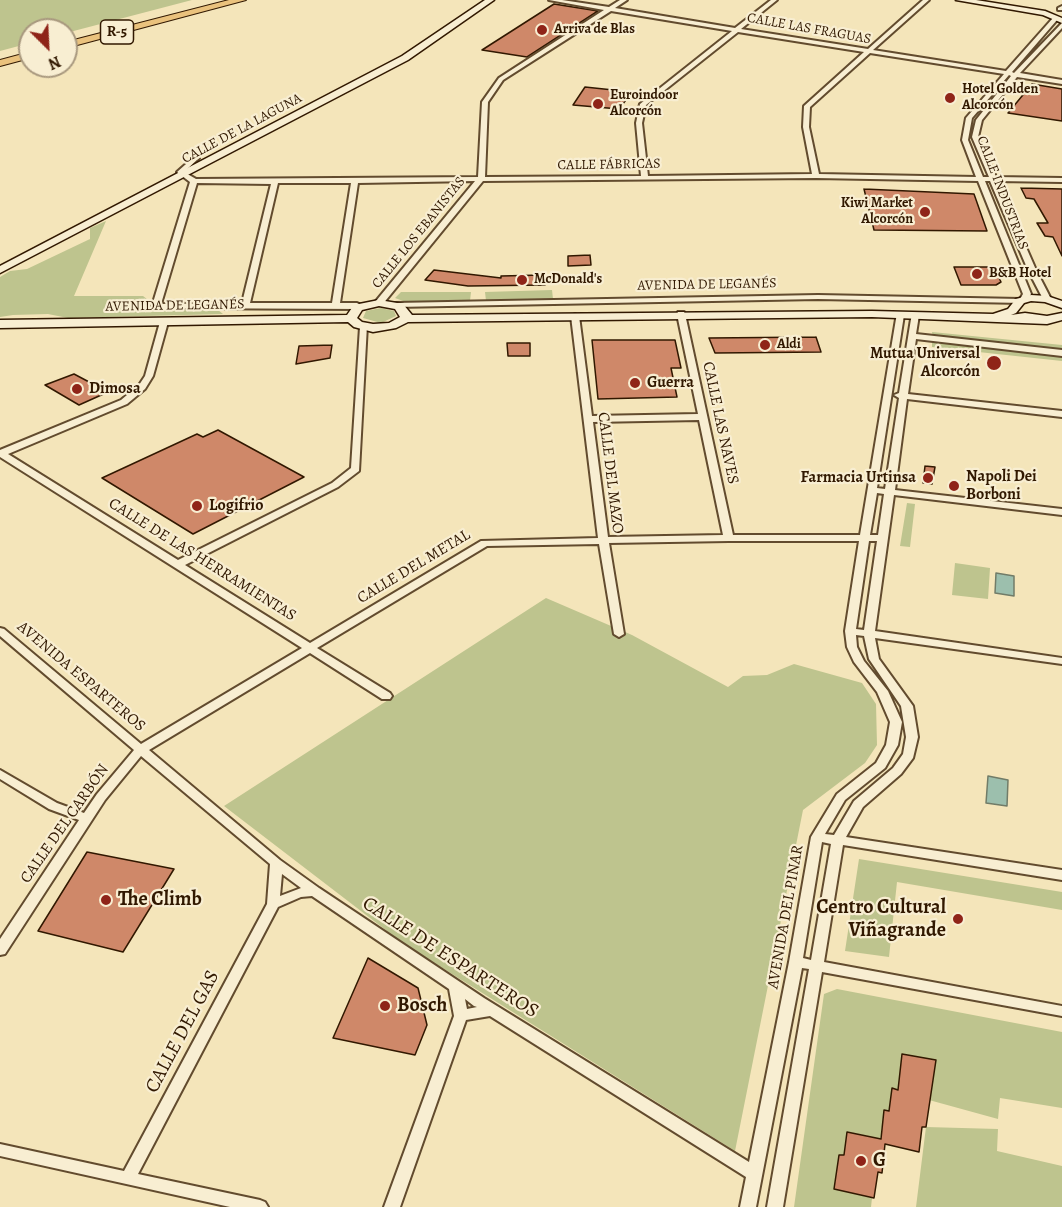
<!DOCTYPE html>
<meta charset="utf-8">
<style>
body{margin:0}
#map{position:relative;width:1062px;height:1207px;overflow:hidden;background:#f4e5ba;font-family:Alegreya,serif}
canvas{display:block}
.north{position:absolute;left:18px;top:18px;width:60px;height:60px;box-sizing:border-box;background:#f8eed2;border:2px solid #a8987e;border-radius:50%;rotate:156deg;font-size:16px;font-weight:700;line-height:24px;text-align:center;color:#311800}
.north::after{content:'';display:block;margin:auto;width:21px;height:27px;background:#8f2418;clip-path:polygon(50% 0,100% 100%,50% 72%,0 100%)}
</style>
<div id="map">
<canvas width="1062" height="1207"></canvas>
<div class="north">N</div>
</div>
<script>
const ctx = document.querySelector('canvas').getContext('2d');
ctx.lineJoin = 'round';
function fill(path, color) { ctx.fillStyle = color; ctx.fill(path, 'evenodd'); }
const poly = rows => new Path2D(rows.map(r => 'M' + r).join(''));
function stroke(path, color, width, dash) { ctx.strokeStyle = color; ctx.lineWidth = width; ctx.lineCap = dash ? 'butt' : 'round'; ctx.setLineDash(dash || []); ctx.stroke(path); }
function label(font, color, halo, rows, align = 'center') {
  ctx.font = font + ' Alegreya,serif'; ctx.lineWidth = 4.5; ctx.setLineDash([]); ctx.textBaseline = 'middle'; ctx.strokeStyle = halo; ctx.fillStyle = color; for (const [text, x, y, turn = 0] of rows) {
    ctx.save(); ctx.translate(x, y); ctx.rotate((+turn || 0) * Math.PI / 180); ctx.textAlign = isNaN(turn) ? turn : align; if (halo) ctx.strokeText(text, 0, 0); ctx.fillText(text, 0, 0); ctx.restore();
  }
}
const green = poly([
 [0,0,192,0,66,33,66,30,30,30,30,43,0,51],
 [106,221,74,296,143,296,156,306,166,310,218,310,223,314,68,318,48,314,13,315,0,317,0,277,10,271,27,269,90,239,90,228],
 [552,290,553,299,486,301,485,292],
 [401,292,471,292,470,301,406,302,395,298],
 [381,308,394,311,396,316,381,323,363,318,366,311],
 [932,332,1062,345,1062,352,933,337],
 [932,340,1062,355,1062,361,932,347],
 [907,503,915,504,910,547,900,546],
 [955,563,990,568,988,599,952,595],
 [546,598,632,635,728,687,743,676,767,675,794,664,862,683,876,704,877,745,865,763,803,810,735,1151,404,944,224,806],
 [859,859,1062,892,1062,910,897,882,889,957,845,951],
 [837,989,1062,1032,1062,1108,1000,1098,998,1119,929,1100,936,1060,902,1054,900,1076,912,1093,892,1088,889,1111,884,1111,880,1143,868,1136,848,1132,844,1155,839,1155,834,1189,872,1198,871,1207,794,1207,824,994],
 [926,1127,998,1129,997,1151,1062,1166,1062,1207,916,1207]
]);
const water = poly([
 [996,573,1014,576,1014,596,995,593,996,573],
 [988,776,1008,780,1007,806,986,803,988,776]
]);
const building = poly([
 [554,4,598,11,527,57,482,50,554,4],
 [1032,84,1062,89,1062,121,1008,113,1032,84],
 [585,87,632,92,619,109,573,105,585,87],
 [1021,188,1062,189,1062,256,1053,237,1045,236,1037,223,1048,223,1034,199,1026,198,1021,188],
 [864,189,974,194,987,231,874,230,864,189],
 [590,255,591,265,568,266,568,256,590,255],
 [954,267,994,267,1001,282,996,285,961,285,954,267],
 [434,270,501,278,501,276,543,275,545,285,468,286,425,280,434,270],
 [816,337,821,352,715,353,709,338,816,337],
 [592,340,675,340,681,368,671,368,677,397,598,399,592,340],
 [507,343,530,343,530,356,508,356,507,343],
 [332,345,330,358,296,364,299,346,332,345],
 [74,374,108,392,79,405,45,385,74,374],
 [218,430,304,477,193,534,102,478,197,434,203,437,218,430],
 [925,466,935,467,932,484,923,483,925,466],
 [87,852,174,869,123,952,38,931,87,852],
 [368,958,418,988,427,1025,415,1055,333,1038,368,958],
 [902,1054,936,1060,926,1127,922,1127,919,1152,885,1144,882,1173,878,1172,874,1198,834,1189,839,1155,844,1155,847,1132,881,1139,884,1110,889,1111,892,1088,898,1090,902,1054]
]);
const street = poly([
 [549,0,562,0,609,7,620,0,627,0,615,8,735,28,771,0,777,0,741,29,868,49,923,0,929,0,873,50,1006,71,1053,18,1057,18,1057,20,1012,72,1014,73,1062,23,1062,28,1020,73,1062,80,1062,84,1017,77,982,120,978,137,996,177,1062,178,1062,182,997,181,1036,270,1051,299,1047,301,1043,299,1028,270,990,181,985,181,1031,294,1027,301,1023,303,818,299,395,307,391,305,395,303,818,295,1020,299,1023,294,978,181,816,178,483,181,382,305,379,305,375,303,376,301,475,181,358,183,340,303,357,303,361,305,361,309,153,308,152,306,190,182,177,172,194,157,199,158,184,172,196,179,478,177,482,102,499,78,604,10,549,0],
 [611,11,732,31,640,104,636,123,641,176,485,177,488,102,503,80,611,11],
 [738,32,864,52,804,106,803,127,812,174,648,176,642,123,646,105,738,32],
 [870,53,1004,74,966,118,962,140,976,177,819,174,809,127,810,107,870,53],
 [1009,75,1011,76,976,120,972,137,989,177,983,177,968,140,972,118,1009,75],
 [197,183,271,184,242,303,161,304,197,183],
 [278,183,351,183,332,303,250,303,278,183],
 [1062,6,1062,10,1058,10,1058,8,1062,6],
 [678,312,684,312,685,314,733,535,860,535,897,313,903,313,904,315,877,488,885,489,899,398,894,395,899,393,912,313,918,313,919,315,916,334,1062,350,1062,356,916,339,908,394,1062,411,1062,417,907,399,895,490,1062,509,1062,515,894,495,875,631,1062,658,1062,664,875,638,879,659,913,706,918,737,913,758,901,774,863,807,846,837,1062,870,1062,880,843,845,824,962,1062,1006,1062,1016,822,972,783,1207,767,1207,809,969,802,968,756,1207,740,1207,746,1177,490,1016,466,1020,400,1207,384,1207,454,1016,449,989,312,896,301,897,278,907,138,1174,260,1200,265,1202,268,1207,230,1207,0,1156,0,1144,124,1171,267,904,270,864,141,756,105,800,5,954,0,955,0,939,79,820,49,809,0,779,0,770,57,803,84,813,97,794,134,750,0,636,0,628,4,629,141,744,302,648,0,457,0,450,121,400,139,385,145,376,160,322,161,320,167,320,168,322,153,376,145,389,127,404,8,454,178,560,332,483,351,468,360,327,361,325,367,325,359,471,338,487,185,565,310,643,481,541,598,538,571,316,575,314,579,316,592,416,698,414,677,314,678,312],
 [699,420,723,535,608,537,593,422,699,420],
 [877,493,884,494,878,535,870,535,877,493],
 [729,541,859,541,845,631,847,647,854,662,877,692,890,722,886,745,876,763,837,794,811,837,789,962,749,1162,484,998,319,888,280,860,149,750,310,653,382,699,390,699,392,696,390,693,317,648,487,546,599,544,614,634,619,637,624,634,609,543,729,541],
 [869,541,877,541,864,630,856,629,869,541],
 [856,635,864,636,869,659,901,706,906,737,903,754,893,768,854,801,834,835,825,834,845,800,885,768,898,745,902,722,888,691,864,661,857,647,856,635],
 [822,842,831,844,811,960,803,958,822,842],
 [282,874,301,888,280,896,282,874],
 [465,999,474,1006,477,1007,467,1009,465,999]
]);
const secondary = poly([
 [485,0,494,0,408,60,0,273,0,266,402,56,485,0],
 [956,0,976,0,1045,11,1062,18,1062,23,1043,15,956,0],
 [1031,295,1047,296,1062,301,1062,308,1045,302,1031,301,1024,303,1016,313,1011,315,1025,313,1047,316,1062,313,1062,320,1047,324,872,317,408,322,396,328,373,332,354,327,348,322,0,328,0,320,347,315,354,305,379,300,403,304,412,315,872,311,993,314,1008,309,1016,299,1031,295],
 [379,306,395,309,400,317,389,323,373,324,362,322,357,318,362,310,379,306]
]);
const highway = poly([
 [229,0,246,0,66,48,66,42,229,0],
 [30,52,30,58,0,66,0,60,30,52]
]);
const markers = [
 [542,30,6,"#8f2418"],
 [950,98,6,"#8f2418"],
 [598,104,6,"#8f2418"],
 [925,212,6,"#8f2418"],
 [977,274,6,"#8f2418"],
 [522,280,6,"#8f2418"],
 [765,345,6,"#8f2418"],
 [994,363,8,"#8f2418"],
 [635,383,6,"#8f2418"],
 [77,389,6,"#8f2418"],
 [928,478,6,"#8f2418"],
 [954,486,6,"#8f2418"],
 [197,506,6,"#8f2418"],
 [106,900,6,"#8f2418"],
 [958,919,6,"#8f2418"],
 [385,1006,6,"#8f2418"],
 [861,1161,6,"#8f2418"]
];
const farStreetnames = [
 ["CALLE LAS FRAGUAS",809,29,10],
 ["CALLE DE LA LAGUNA",242,129,-28],
 ["CALLE FÁBRICAS",609,165,-1],
 ["CALLE INDUSTRIAS",1002,193,69],
 ["CALLE LOS EBANISTAS",419,233,-51],
 ["AVENIDA DE LEGANÉS",707,285,-1],
 ["AVENIDA DE LEGANÉS",175,306,-1]
];
const farPoinames = [
 ["Arriva de Blas",554,30],
 ["Hotel Golden",962,90],
 ["Alcorcón",962,106],
 ["Euroindoor",610,96],
 ["Alcorcón",610,112],
 ["Kiwi Market",913,204,"right"],
 ["Alcorcón",913,220,"right"],
 ["B&B Hotel",989,274],
 ["McDonald's",534,280],
 ["Aldi",777,345]
];
const shields = [
 [117,32,33]
];
const shieldNames = [
 ["R-5",117,32]
];
const poiNames = [
 ["Mutua Universal",980,354,"right"],
 ["Alcorcón",980,372,"right"],
 ["Guerra",647,383],
 ["Dimosa",89,389],
 ["Napoli Dei",966,477],
 ["Borboni",966,495],
 ["Farmacia Urtinsa",916,478,"right"],
 ["Logifrio",209,506]
];
const streetNames = [
 ["CALLE LAS NAVES",720,423,78],
 ["CALLE DEL MAZO",610,473,83],
 ["CALLE DE LAS HERRAMIENTAS",202,560,32],
 ["CALLE DEL METAL",414,567,-31],
 ["AVENIDA ESPARTEROS",81,677,40],
 ["CALLE DEL CARBÓN",65,824,-55],
 ["AVENIDA DEL PINAR",786,917,-80]
];
const nearPoinames = [
 ["The Climb",118,900],
 ["Centro Cultural",946,908,"right"],
 ["Viñagrande",946,931,"right"],
 ["Bosch",397,1006],
 ["G",873,1161]
];
const nearStreetnames = [
 ["CALLE DE ESPARTEROS",450,958,33],
 ["CALLE DEL GAS",183,1032,-62]
];
fill(green, '#bec48e');
fill(water, '#9cbfad');
stroke(water, '#717c68', 1.5);
fill(building, '#cf8869');
stroke(building, '#311800', 1.5);
stroke(street, '#624b2e', 4);
stroke(secondary, '#311800', 3);
stroke(highway, '#311800', 2);
fill(street, '#f8eed2');
fill(secondary, '#f8eed2');
fill(highway, '#eac27d');
for (const [x, y, r, color] of markers) { const dot = new Path2D(); dot.arc(x, y, r, 0, 2 * Math.PI); ctx.fillStyle = color; ctx.fill(dot); stroke(dot, '#f8eed2', 2); }
label('14px', '#311800', '#f8eed2', farStreetnames);
label('bold 14px', '#311800', '#f8eed2', farPoinames, 'left');
for (const [x, y, w] of shields) { const box = new Path2D(); box.roundRect(x - w / 2, y - 12, w, 24, 4.5); ctx.fillStyle = '#f8eed2'; ctx.fill(box); stroke(box, '#311800', 1.5); }
label('bold 15px', '#311800', null, shieldNames);
label('bold 16px', '#311800', '#f8eed2', poiNames, 'left');
label('16px', '#311800', '#f8eed2', streetNames);
label('bold 20px', '#311800', '#f8eed2', nearPoinames, 'left');
label('20px', '#311800', '#f8eed2', nearStreetnames);
</script>
